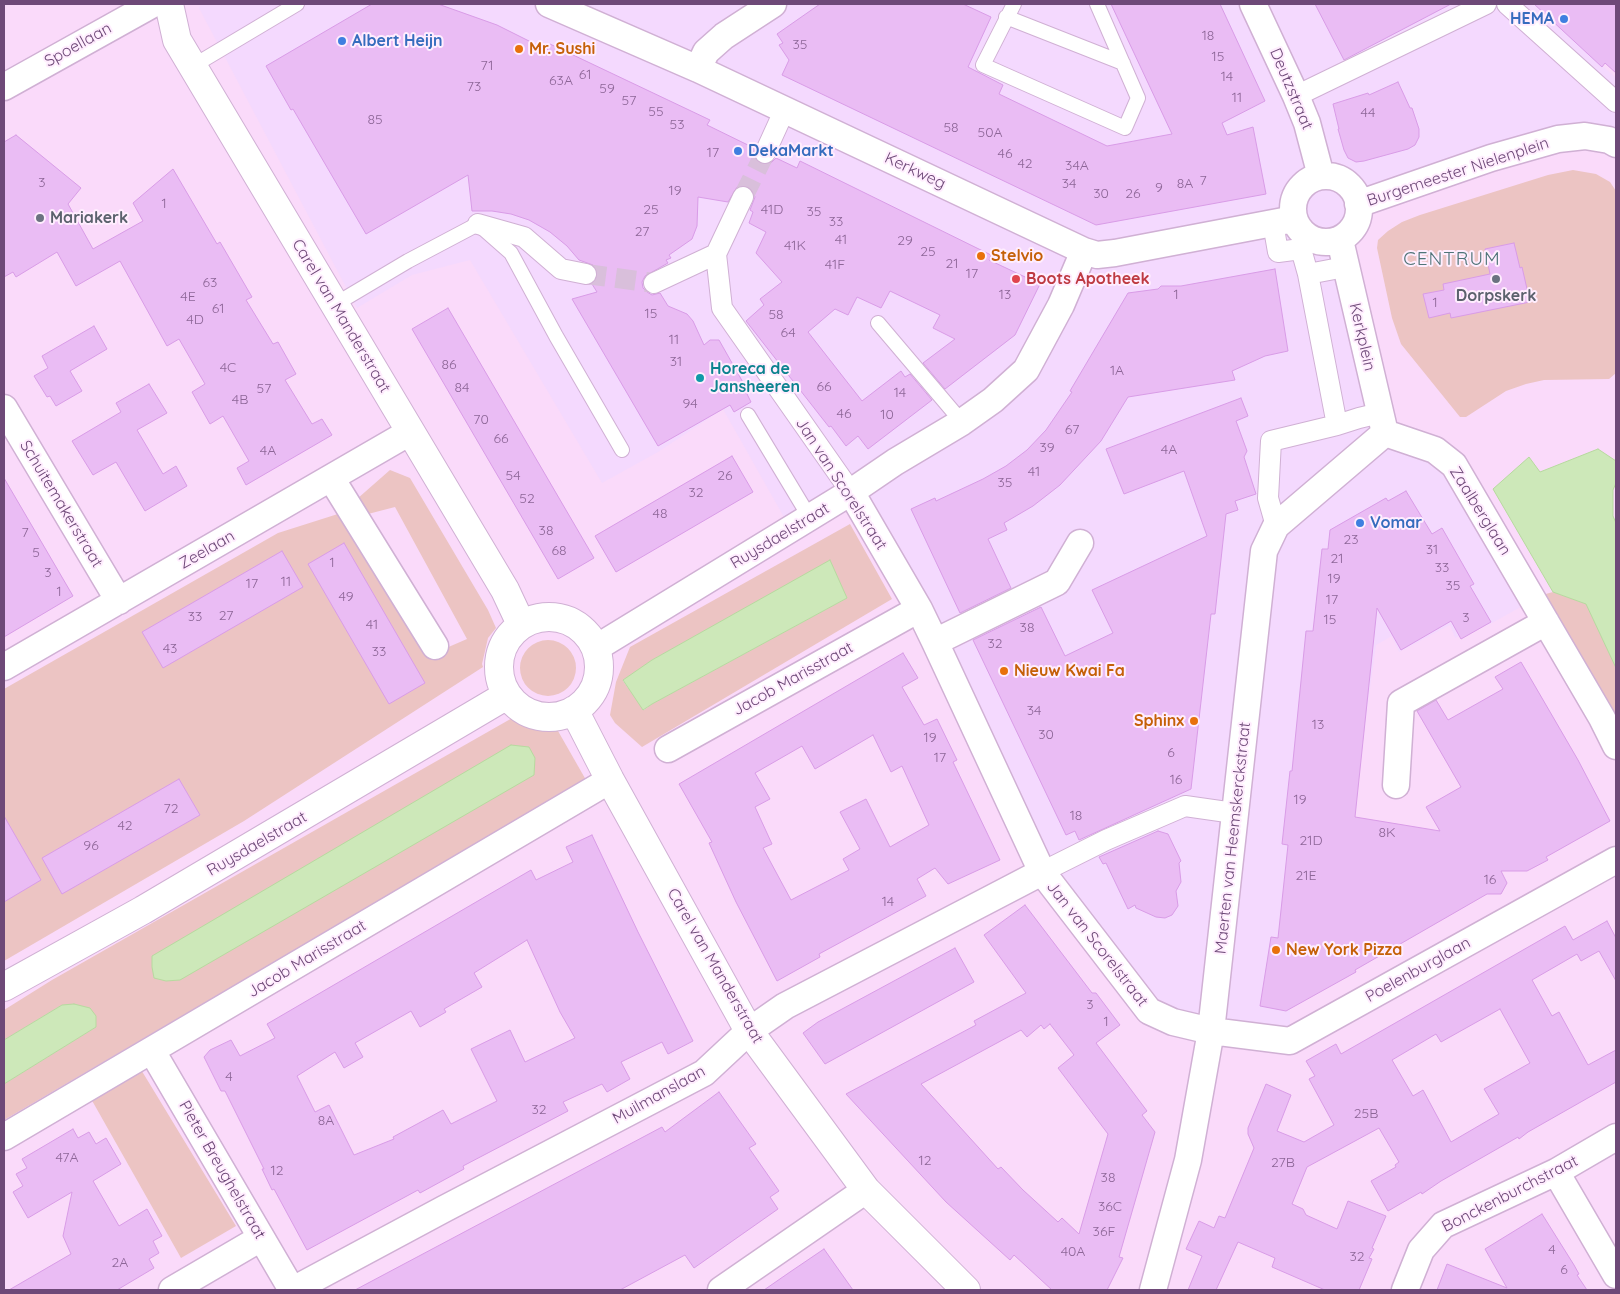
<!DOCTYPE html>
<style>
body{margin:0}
#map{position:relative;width:1620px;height:1294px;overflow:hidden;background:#fde6fc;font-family:Quicksand,sans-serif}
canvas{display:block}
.frame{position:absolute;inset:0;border:5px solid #6e4978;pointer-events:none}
</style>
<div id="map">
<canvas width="1620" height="1294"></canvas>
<div class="frame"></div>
</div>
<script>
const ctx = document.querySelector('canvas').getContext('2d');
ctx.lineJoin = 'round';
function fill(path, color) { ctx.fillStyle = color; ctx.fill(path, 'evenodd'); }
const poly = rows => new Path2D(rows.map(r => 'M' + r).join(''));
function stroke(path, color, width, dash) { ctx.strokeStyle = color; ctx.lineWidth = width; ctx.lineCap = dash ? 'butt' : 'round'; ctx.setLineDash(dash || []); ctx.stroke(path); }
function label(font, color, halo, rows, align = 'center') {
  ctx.font = font + ' Quicksand,sans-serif'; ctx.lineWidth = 4; ctx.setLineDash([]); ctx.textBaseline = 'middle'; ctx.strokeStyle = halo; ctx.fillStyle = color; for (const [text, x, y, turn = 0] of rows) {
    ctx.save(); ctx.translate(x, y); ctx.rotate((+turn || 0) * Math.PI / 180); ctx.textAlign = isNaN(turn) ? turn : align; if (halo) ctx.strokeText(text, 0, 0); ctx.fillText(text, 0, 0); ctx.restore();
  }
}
const residential = poly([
 [4,4,1616,4,1616,1290,4,1290]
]);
const commercial = poly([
 [201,4,1616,4,1616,19,1588,53,1616,78,1616,144,1585,136,1358,215,1354,226,1346,235,1385,433,1435,450,1542,595,1492,623,1455,638,1450,625,1399,652,1392,636,1376,645,1360,761,1355,814,1348,813,1342,949,1355,973,1290,1008,1290,1041,1173,1022,1042,872,851,493,785,519,723,409,658,452,602,483,470,260,412,275,357,308,199,8]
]);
const green = poly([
 [1573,170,1596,174,1610,182,1616,191,1616,373,1609,379,1544,380,1526,384,1506,391,1466,417,1460,417,1401,344,1392,318,1377,248,1378,240,1388,231,1402,222,1420,215,1548,175],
 [390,470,410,478,488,610,496,628,488,638,482,664,483,667,244,821,4,961,4,689,278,533,341,513,430,655,467,639,395,507,368,514,357,499],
 [850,524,892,599,642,747,615,723,610,715,616,682,630,647],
 [830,561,847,598,652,704,644,710,623,681,652,660],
 [1553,592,1586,603,1616,668,1616,720,1569,636,1542,595],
 '520 668a28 28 0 1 1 56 0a28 28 0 1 1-56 0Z',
 [514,717,521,720,549,725,554,724,586,780,4,1120,4,1084,96,1027,62,1005,4,1040,4,1010,52,980],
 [140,1068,236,1226,181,1258,90,1097]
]);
const water = poly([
 [1598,449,1616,461,1616,483,1613,490,1613,516,1616,523,1616,668,1586,604,1553,592,1493,489,1529,457,1540,472,1598,449],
 [830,560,847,598,652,704,643,710,623,680,652,660,830,560],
 [511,745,529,747,535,758,534,775,180,980,166,981,154,978,152,967,152,956,511,745],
 [74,1004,90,1008,96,1016,96,1027,4,1084,4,1040,62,1005,74,1004]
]);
const building = poly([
 [372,4,438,4,497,25,547,50,550,44,710,120,707,125,754,148,753,155,756,160,760,164,767,165,772,162,776,158,797,168,800,161,991,255,989,260,1040,284,1015,335,945,389,923,363,955,339,933,328,940,315,890,291,881,308,857,297,848,315,835,309,808,332,862,401,901,371,905,377,910,374,932,400,868,449,858,436,846,446,831,426,829,427,746,321,764,305,760,299,782,282,756,253,766,232,749,223,753,212,750,210,755,197,753,191,748,186,742,185,737,187,728,202,698,197,697,226,692,239,669,255,671,258,666,260,668,263,645,276,642,282,643,288,647,292,652,295,660,293,668,306,687,314,693,321,704,345,710,340,719,340,749,393,747,394,751,402,734,412,730,405,658,446,572,299,597,292,592,284,597,277,597,270,593,265,579,260,567,246,550,232,529,220,511,214,492,211,472,211,468,175,366,234,293,109,291,110,266,66,372,4],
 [820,4,963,4,991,17,968,67,1003,85,999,94,1107,146,1172,134,1111,4,1220,4,1265,101,1222,123,1227,135,1253,127,1266,194,1096,225,782,75,789,60,779,45,783,43,777,34,820,4],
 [1315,4,1451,4,1344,60,1315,4],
 [1534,4,1616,4,1616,73,1605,63,1602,67,1534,4],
 [1398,82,1410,108,1412,108,1419,129,1419,137,1415,145,1408,149,1364,161,1356,162,1348,158,1344,150,1338,129,1339,129,1333,104,1368,93,1369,95,1398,82],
 [16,135,81,188,68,204,93,249,143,221,133,203,173,169,217,244,220,242,252,297,246,300,273,344,278,342,296,374,285,380,312,424,322,419,332,435,246,485,237,468,249,461,223,416,210,424,192,392,205,384,179,339,167,346,120,261,76,286,57,252,16,277,13,272,4,277,4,142,16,135],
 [1514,243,1520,268,1522,267,1530,302,1451,318,1450,313,1429,318,1423,294,1444,290,1443,284,1490,274,1485,249,1514,243],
 [1275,269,1288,351,1265,356,1232,371,1235,380,1128,397,1101,441,1060,485,1033,506,1004,523,1007,530,988,539,1011,588,960,613,911,509,935,498,936,501,983,479,1006,466,1027,450,1046,430,1072,392,1070,391,1128,293,1158,289,1161,286,1181,286,1275,269],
 [448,308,594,558,558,579,412,329,448,308],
 [94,326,107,349,70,371,82,391,56,406,50,396,47,397,34,376,48,368,42,356,94,326],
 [149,384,167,413,137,430,163,474,176,466,187,486,145,511,116,462,93,475,72,441,121,412,116,403,149,384],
 [1241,398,1248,416,1236,421,1247,451,1244,457,1256,494,1235,501,1238,510,1226,514,1215,614,1211,614,1191,789,1079,840,1075,831,1066,835,973,640,1041,607,1065,656,1113,633,1092,590,1207,536,1184,471,1124,494,1106,449,1241,398],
 [732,456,753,492,616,572,595,536,732,456],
 [4,478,73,596,4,637,4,478],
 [1406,491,1432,534,1442,528,1474,584,1470,586,1491,622,1461,639,1451,621,1401,650,1377,608,1355,817,1440,831,1426,807,1461,787,1417,711,1436,700,1448,720,1503,689,1495,677,1521,662,1578,760,1610,821,1546,857,1548,860,1527,871,1501,871,1507,883,1501,894,1487,894,1355,970,1356,972,1286,1011,1260,1006,1271,937,1278,938,1288,845,1282,844,1290,771,1292,771,1306,631,1313,631,1322,549,1328,549,1330,530,1386,498,1388,501,1406,491],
 [344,543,425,683,389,704,308,564,344,543],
 [282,551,303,587,163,668,142,632,282,551],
 [903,653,918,678,902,687,924,725,937,719,957,760,953,762,1000,860,948,884,935,868,917,879,926,896,819,954,820,957,777,981,736,902,709,843,712,842,679,784,903,653],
 [873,735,891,772,902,766,929,825,890,847,866,799,840,812,860,849,843,859,849,870,791,900,763,848,772,844,755,807,770,799,755,773,802,746,815,769,873,735],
 [179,779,200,815,62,894,42,858,179,779],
 [4,816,41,880,4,902,4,816],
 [1158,831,1168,834,1181,861,1179,863,1181,882,1176,891,1178,906,1172,915,1165,918,1156,917,1136,908,1135,905,1128,909,1106,863,1103,864,1099,857,1158,831],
 [592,835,638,932,693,1041,668,1054,662,1042,621,1062,630,1079,607,1092,602,1084,563,1102,568,1111,463,1166,464,1169,420,1193,418,1190,307,1250,274,1189,272,1190,262,1169,264,1169,225,1091,221,1091,204,1057,210,1050,231,1040,240,1056,275,1038,267,1024,531,870,536,880,573,862,566,847,592,835],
 [527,940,560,1012,575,1038,525,1062,510,1030,471,1049,497,1101,451,1124,443,1110,393,1137,394,1139,354,1155,329,1105,315,1112,297,1076,335,1052,344,1068,363,1057,355,1043,411,1011,420,1027,446,1012,444,1009,482,987,474,973,527,940],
 [1025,905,1092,993,1096,993,1120,1025,1096,1043,1147,1111,1142,1115,1155,1132,1119,1257,1123,1258,1107,1290,1052,1290,1014,1255,1010,1260,946,1202,846,1094,976,1025,974,1021,1026,993,984,935,1025,905],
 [1050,1024,1074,1055,1058,1068,1108,1134,1079,1234,1062,1218,1058,1222,1023,1190,1001,1167,998,1169,921,1084,1021,1030,1027,1037,1041,1025,1044,1029,1050,1024],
 [1607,921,1616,938,1616,981,1599,951,1581,961,1577,954,1532,980,1552,1016,1559,1012,1588,1065,1616,1050,1616,1082,1528,1132,1519,1139,1518,1137,1441,1181,1422,1194,1421,1192,1388,1211,1371,1181,1396,1167,1395,1165,1399,1162,1379,1128,1307,1167,1292,1204,1303,1209,1306,1215,1337,1229,1348,1201,1386,1216,1372,1248,1374,1249,1369,1258,1372,1259,1359,1290,1325,1290,1272,1267,1275,1258,1238,1242,1216,1290,1188,1290,1202,1256,1186,1249,1199,1221,1214,1228,1219,1216,1225,1218,1254,1148,1248,1134,1248,1128,1266,1084,1291,1095,1277,1131,1304,1142,1334,1125,1309,1079,1315,1076,1306,1061,1336,1044,1341,1054,1565,926,1573,940,1607,921],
 [1500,1009,1530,1063,1484,1089,1499,1114,1451,1142,1423,1090,1413,1096,1392,1060,1436,1034,1441,1042,1500,1009],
 [955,948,974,982,825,1064,803,1033,818,1022,955,948],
 [719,1092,756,1144,749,1148,779,1191,770,1197,778,1209,694,1268,685,1255,620,1290,355,1290,662,1127,665,1132,719,1092],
 [73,1129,78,1138,89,1132,96,1144,106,1138,121,1164,93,1181,119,1226,147,1209,162,1236,153,1241,159,1253,149,1259,154,1268,117,1290,9,1290,71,1254,63,1236,72,1192,28,1218,13,1192,23,1186,16,1174,27,1168,22,1159,73,1129],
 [1542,1214,1574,1265,1579,1274,1577,1275,1587,1290,1437,1290,1447,1264,1507,1288,1485,1249,1542,1214],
 [824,1249,853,1290,764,1290,790,1272,824,1249]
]);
const pedestrianTunnel = poly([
 [743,197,765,153],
 [586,274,654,283]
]);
const service = poly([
 [1014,4,983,65,1125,128,1138,98,1097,4],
 [1006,17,1123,63],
 [193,66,297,4],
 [334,305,408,261,478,224,511,253,556,336,622,450],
 [878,323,962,422],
 [748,415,810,518]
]);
const pedestrian = poly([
 [1507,4,1616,102],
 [1296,96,1486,4],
 [765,153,785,109],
 [1273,223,1278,252,1301,249,1308,274,1345,267],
 [478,224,524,237,561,269,586,274],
 [716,254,722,308,851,492],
 [716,254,743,197],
 [654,283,716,254],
 [1337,425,1359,418,1380,413],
 [1276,526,1268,498,1271,441,1337,425,1308,274],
 [1042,872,1106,840,1185,806,1234,813]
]);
const minor = poly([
 [549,4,698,69,1084,251,1097,255,1115,253,1294,219],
 [1253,4,1296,96,1307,123,1321,176],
 [698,69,706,52,724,36,773,4],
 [4,87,153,4],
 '1293 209a33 33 0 1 1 66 0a33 33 0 1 1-66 0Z',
 [1358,204,1491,158,1558,139,1585,136,1609,140,1616,144],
 [1340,240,1385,433],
 [4,408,119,601],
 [1385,433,1435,450,1454,465,1602,718,1616,746],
 [331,478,435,646],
 [851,492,919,609,935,642,1042,872,1149,1011,1173,1022,1211,1031,1290,1041,1616,860],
 [935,642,1057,582,1080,543],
 [596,648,851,492,895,462,962,422,993,400,1026,370,1061,305,1084,251],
 [4,667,410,432],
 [668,749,919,609],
 [1396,785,1401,703,1546,622],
 [152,1051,292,1290],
 [4,1137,610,780],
 [1556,1172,1616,1275],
 [172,1290,261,1238],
 [293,1290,444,1209,704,1073,749,1031,785,1006,1042,872],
 [721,1290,866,1190],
 [1153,1290,1188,1160,1211,1031,1264,551,1276,526,1385,433],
 [1405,1290,1421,1250,1443,1225,1556,1172,1616,1137]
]);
const tertiary = poly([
 [169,4,177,40,505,590,521,624],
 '499 667a50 50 0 1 1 100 0a50 50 0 1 1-100 0Z',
 [574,710,610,780,749,1031,866,1190,966,1290],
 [4,987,143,910,507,695]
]);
const markers = [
 [1564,19,5,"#3f7fe0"],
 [342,41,5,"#3f7fe0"],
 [519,49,5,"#e8710a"],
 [738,151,5,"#3f7fe0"],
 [40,218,5,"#6b7280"],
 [981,256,5,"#e8710a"],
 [1016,279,5,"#e0444e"],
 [1496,279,5,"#6b7280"],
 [700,378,5,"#0f9aa8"],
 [1360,523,5,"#3f7fe0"],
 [1004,671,5,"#e8710a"],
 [1194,721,5,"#e8710a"],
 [1276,950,5,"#e8710a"]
];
const numberNames = [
 ["18",1208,36],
 ["35",800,45],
 ["15",1218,57],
 ["71",487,66],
 ["61",585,75],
 ["14",1227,77],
 ["63A",561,81],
 ["73",474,87],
 ["59",607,89],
 ["11",1237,98],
 ["57",629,101],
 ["55",656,112],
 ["44",1368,113],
 ["85",375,120],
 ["53",677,125],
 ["58",951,128],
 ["50A",990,133],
 ["17",713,153],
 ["46",1005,154],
 ["42",1025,164],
 ["34A",1077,166],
 ["7",1203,181],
 ["3",42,183],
 ["34",1069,184],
 ["8A",1185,184],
 ["9",1159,188],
 ["19",675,191],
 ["30",1101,194],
 ["26",1133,194],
 ["1",164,204],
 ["25",651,210],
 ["41D",772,210],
 ["35",814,212],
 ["33",836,222],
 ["27",642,232],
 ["41",841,240],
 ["29",905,241],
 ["41K",795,246],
 ["25",928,252],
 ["21",952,264],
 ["41F",835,265],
 ["17",972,274],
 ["63",210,283],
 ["13",1005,295],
 ["1",1176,295],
 ["4E",188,297],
 ["1",1435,303],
 ["61",218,309],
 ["15",651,314],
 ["58",776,315],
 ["4D",195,320],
 ["64",788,333],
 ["11",674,340],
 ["31",676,362],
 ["86",449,365],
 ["4C",228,368],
 ["1A",1117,371],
 ["66",824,387],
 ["84",462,388],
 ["57",264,389],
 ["14",900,393],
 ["4B",240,400],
 ["94",690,404],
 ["46",844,414],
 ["10",887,415],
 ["70",481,420],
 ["67",1072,430],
 ["66",501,439],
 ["39",1047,448],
 ["4A",1169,450],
 ["4A",268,451],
 ["41",1034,472],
 ["54",513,476],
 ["26",725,476],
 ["35",1005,483],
 ["32",696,493],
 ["52",527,499],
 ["48",660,514],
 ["38",546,531],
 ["7",25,533],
 ["23",1351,540],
 ["31",1432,550],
 ["68",559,551],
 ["5",36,553],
 ["21",1337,559],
 ["1",332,563],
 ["33",1442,568],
 ["3",48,573],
 ["19",1334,579],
 ["11",286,582],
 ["17",252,584],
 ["35",1453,586],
 ["1",59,592],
 ["49",346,597],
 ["17",1332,600],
 ["27",226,616],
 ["33",195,617],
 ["3",1466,618],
 ["15",1330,620],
 ["41",372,625],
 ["38",1027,628],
 ["32",995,644],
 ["43",170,649],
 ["33",379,652],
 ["34",1034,711],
 ["13",1318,725],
 ["30",1046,735],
 ["19",930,738],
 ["6",1171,753],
 ["17",940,758],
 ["16",1176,780],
 ["19",1300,800],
 ["72",171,809],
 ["18",1076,816],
 ["42",125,826],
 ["8K",1387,833],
 ["21D",1311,841],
 ["96",91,846],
 ["21E",1306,876],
 ["16",1490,880],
 ["14",888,902],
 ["3",1090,1005],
 ["1",1106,1022],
 ["4",229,1077],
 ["32",539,1110],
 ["25B",1366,1114],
 ["8A",326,1121],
 ["47A",67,1158],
 ["12",925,1161],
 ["27B",1283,1163],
 ["12",277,1171],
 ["38",1108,1178],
 ["36C",1110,1207],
 ["36F",1104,1232],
 ["4",1552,1250],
 ["40A",1073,1252],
 ["32",1357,1257],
 ["2A",120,1263],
 ["6",1564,1270]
];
const shopNames = [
 ["HEMA",1554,19,"right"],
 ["Albert Heijn",352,41],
 ["DekaMarkt",748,151],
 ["Vomar",1370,523]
];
const streetNames = [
 ["Spoellaan",78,45,-29],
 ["Deutzstraat",1291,89,67],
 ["Kerkweg",915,171,25],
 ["Burgemeester Nielenplein",1458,172,-18],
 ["Carel van Manderstraat",341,316,59],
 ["Kerkplein",1362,337,77],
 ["Jan van Scorelstraat",841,484,57],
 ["Schuitemakerstraat",61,504,59],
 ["Zaalberglaan",1480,511,58],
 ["Ruysdaelstraat",780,536,-31],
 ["Zeelaan",207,550,-30],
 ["Jacob Marisstraat",793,679,-29],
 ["Maerten van Heemskerckstraat",1233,838,-84],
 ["Ruysdaelstraat",257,844,-30],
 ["Jan van Scorelstraat",1097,944,52],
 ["Jacob Marisstraat",307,959,-31],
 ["Carel van Manderstraat",715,966,60],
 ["Poelenburglaan",1418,970,-29],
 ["Muilmanslaan",659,1095,-29],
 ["Pieter Breughelstraat",222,1170,60],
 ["Bonckenburchstraat",1510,1194,-27]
];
const foodNames = [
 ["Mr. Sushi",529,49],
 ["Stelvio",991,256],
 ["Nieuw Kwai Fa",1014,671],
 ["Sphinx",1184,721,"right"],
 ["New York Pizza",1286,950]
];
const worshipNames = [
 ["Mariakerk",50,218],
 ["Dorpskerk",1496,296,"center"]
];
const healthNames = [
 ["Boots Apotheek",1026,279]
];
const cultureNames = [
 ["Horeca de",710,369],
 ["Jansheeren",710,387]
];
const quarterNames = [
 ["CENTRUM",1452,259]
];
fill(residential, '#fadafa');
fill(commercial, '#f4d9fe');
fill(green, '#ecc4c3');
fill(water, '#cde8b9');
stroke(water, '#b7da9f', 1);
fill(building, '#eabcf4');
stroke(building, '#d99ce7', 1);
stroke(pedestrianTunnel, '#d9bfdb', 20, [20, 10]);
stroke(service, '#d0b0d4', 16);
stroke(pedestrian, '#d0b0d4', 22);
stroke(minor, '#d0b0d4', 29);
stroke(tertiary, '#d0b0d4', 30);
stroke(service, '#fff', 14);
stroke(pedestrian, '#fff', 20);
stroke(minor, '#fff', 26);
stroke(tertiary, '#fff', 28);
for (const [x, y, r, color] of markers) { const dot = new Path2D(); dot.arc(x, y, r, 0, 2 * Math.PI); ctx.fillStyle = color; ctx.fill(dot); stroke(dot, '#ffedfe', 2); }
label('14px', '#8d6697', null, numberNames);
label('bold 16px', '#366cbe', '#ffedfe', shopNames, 'left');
label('16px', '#6e4978', '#ffedfe', streetNames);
label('bold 16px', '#c56008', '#ffedfe', foodNames, 'left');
label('bold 16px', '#5b616d', '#ffedfe', worshipNames, 'left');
label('bold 16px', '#be3a42', '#ffedfe', healthNames, 'left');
label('bold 16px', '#0d838f', '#ffedfe', cultureNames, 'left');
ctx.letterSpacing = '1px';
label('19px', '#507578', '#ffedfe', quarterNames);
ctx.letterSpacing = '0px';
</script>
